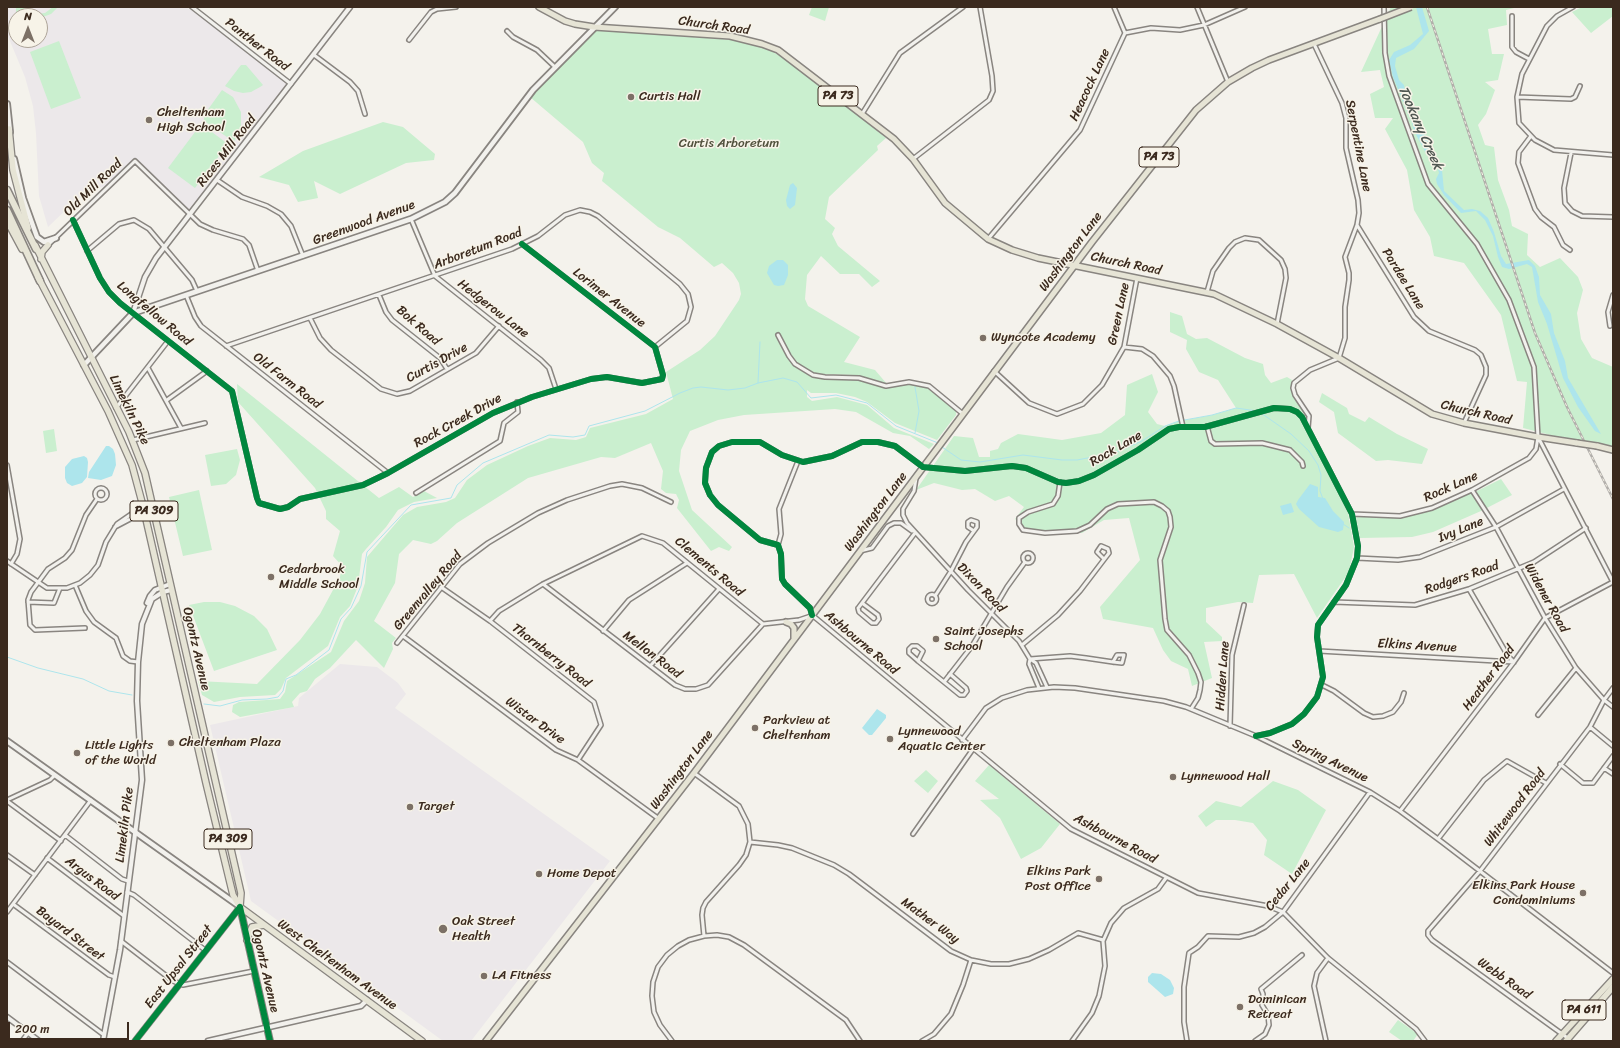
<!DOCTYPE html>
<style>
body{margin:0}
#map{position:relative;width:1620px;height:1048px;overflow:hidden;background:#f4f2ec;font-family:Sriracha,sans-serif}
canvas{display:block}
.frame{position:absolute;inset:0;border:8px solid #3b2a1e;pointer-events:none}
.north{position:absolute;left:8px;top:8px;width:40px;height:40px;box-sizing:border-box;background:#f7f3e8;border:1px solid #aca397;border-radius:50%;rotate:0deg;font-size:11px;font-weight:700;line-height:16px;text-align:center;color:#3b2a1e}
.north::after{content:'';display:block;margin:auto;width:14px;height:18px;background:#7c7066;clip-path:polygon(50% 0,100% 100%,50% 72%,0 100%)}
.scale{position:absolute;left:8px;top:1022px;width:121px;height:18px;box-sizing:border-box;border:2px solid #3b2a1e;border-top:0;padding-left:5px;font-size:12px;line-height:14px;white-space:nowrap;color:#3b2a1e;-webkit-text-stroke:3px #f7f3e8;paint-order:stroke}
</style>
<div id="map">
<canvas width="1620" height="1048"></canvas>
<div class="frame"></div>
<div class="north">N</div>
<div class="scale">200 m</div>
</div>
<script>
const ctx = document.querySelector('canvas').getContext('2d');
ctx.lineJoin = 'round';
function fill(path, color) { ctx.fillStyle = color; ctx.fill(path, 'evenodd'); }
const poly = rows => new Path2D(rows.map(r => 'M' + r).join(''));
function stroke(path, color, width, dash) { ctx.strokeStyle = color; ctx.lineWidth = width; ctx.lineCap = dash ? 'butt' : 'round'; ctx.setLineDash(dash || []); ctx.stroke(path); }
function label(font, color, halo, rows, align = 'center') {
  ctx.font = font + ' Sriracha,sans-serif'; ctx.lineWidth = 3; ctx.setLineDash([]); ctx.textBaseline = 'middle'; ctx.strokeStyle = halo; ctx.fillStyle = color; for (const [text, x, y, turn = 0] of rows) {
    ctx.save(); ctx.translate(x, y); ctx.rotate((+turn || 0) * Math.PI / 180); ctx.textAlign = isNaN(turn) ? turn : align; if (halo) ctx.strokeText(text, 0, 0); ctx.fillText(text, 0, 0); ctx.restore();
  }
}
const built = poly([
 [7,7,187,7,291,84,190,215,135,161,110,185,94,189,75,201,48,227,39,196,36,133,33,106,25,77,7,34],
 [16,16,40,16,40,40,16,40],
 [340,664,377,667,398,683,406,694,395,708,610,861,471,1041,443,1041,251,901,210,725,298,706,299,698]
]);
const green = poly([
 [16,7,23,7,28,11,36,14,45,13,53,7,58,7,51,14,40,18,40,16,29,16,21,10,21,12,16,13],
 [812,7,829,7,825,21,809,15],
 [1391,7,1518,7,1506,10,1507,25,1488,29,1492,54,1504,54,1498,80,1485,82,1495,90,1486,114,1478,125,1485,145,1494,147,1498,180,1509,210,1512,226,1528,234,1527,255,1540,267,1560,258,1578,277,1583,290,1577,313,1581,339,1592,358,1613,367,1613,451,1523,428,1527,382,1517,381,1501,315,1464,263,1434,256,1430,237,1414,210,1407,170,1385,129,1393,118,1375,118,1370,94,1384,87,1380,70,1361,72],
 [1582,7,1613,7,1613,16,1591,33,1572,12],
 [597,30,734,40,764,47,793,63,886,138,877,146,878,150,829,197,825,219,835,228,832,234,838,246,880,281,872,287,859,274,840,274,821,256,807,275,805,299,808,306,860,337,844,362,875,370,887,384,856,375,814,374,801,367,802,371,824,379,859,379,886,388,909,384,920,385,928,388,940,397,956,411,956,415,937,440,895,423,867,402,855,397,836,393,811,393,807,390,807,397,812,401,837,397,867,405,894,428,934,444,929,449,910,436,893,433,856,412,835,409,744,415,718,420,690,431,681,450,679,471,692,510,732,547,729,551,719,547,711,551,677,508,679,500,676,494,666,493,661,489,663,471,651,443,615,458,601,457,528,478,457,523,437,541,431,544,413,540,399,554,395,583,374,621,396,638,392,643,393,649,384,668,356,640,330,668,315,679,307,691,300,693,292,702,294,707,240,717,232,712,233,705,239,702,280,699,285,692,287,681,331,652,344,621,359,601,365,583,367,557,403,515,417,507,446,502,455,498,467,480,487,465,528,446,550,438,576,440,586,437,590,428,646,414,673,399,666,372,700,350,715,336,739,300,741,294,739,283,733,273,722,263,714,267,680,238,658,227,602,181,604,173,592,163,583,142,530,97,593,31],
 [59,41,81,98,51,109,30,52],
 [241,65,246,65,263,85,260,87,251,92,243,93,234,91,225,86],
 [222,90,233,97,241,112,241,128,234,142,204,121,204,115],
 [383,122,403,127,435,154,434,160,406,163,340,194,314,181,318,198,298,202,289,185,259,177,303,151],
 [201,124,228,144,195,188,168,168],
 [1170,312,1182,316,1187,334,1196,339,1207,338,1245,358,1263,364,1265,375,1271,383,1287,377,1292,380,1291,385,1294,399,1302,405,1308,419,1308,430,1348,513,1354,547,1349,572,1317,618,1294,574,1259,575,1253,603,1238,602,1206,608,1206,622,1222,637,1222,641,1204,642,1212,678,1192,686,1188,669,1171,661,1163,650,1153,628,1103,619,1100,607,1140,560,1129,518,1104,520,1082,533,1028,531,1015,519,1024,507,1009,496,995,501,975,489,962,490,934,483,916,490,954,436,973,438,979,457,990,457,990,451,998,449,1001,443,1018,434,1062,440,1101,433,1125,415,1127,385,1152,374,1158,392,1148,412,1157,424,1165,426,1179,421,1212,415,1236,408,1218,380,1199,372,1186,349,1187,340,1170,332],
 [237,384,379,498,399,487,413,497,424,491,437,498,414,502,398,510,386,527,366,549,362,554,358,586,350,606,340,617,328,646,286,678,281,689,275,695,240,697,214,702,202,695,198,681,257,684,300,640,320,614,340,577,342,566,333,556,340,531,326,519,326,511,315,488,238,402],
 [1322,393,1347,408,1349,414,1365,422,1369,417,1397,434,1428,449,1422,464,1388,460,1376,461,1338,433,1334,412,1319,402],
 [54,429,57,451,46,453,43,431],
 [237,449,240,460,236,475,226,484,211,486,205,455],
 [1501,479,1512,495,1481,511,1433,532,1412,537,1360,538,1356,518,1358,516,1398,518,1410,515,1477,491],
 [199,490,212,550,183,556,169,497],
 [204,602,220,602,235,606,254,616,267,629,277,650,214,671,189,605],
 [989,765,1060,824,1041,848,1021,859,1000,818,980,800,999,799,975,781],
 [926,770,938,781,928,793,914,781],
 [1273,781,1298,790,1326,810,1292,874,1264,855,1267,840,1253,823,1235,820,1216,820,1206,827,1198,816,1216,801,1241,807],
 [1398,1020,1418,1034,1413,1041,1402,1041,1389,1032]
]);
const water = poly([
 [1416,7,1422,7,1429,31,1414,49,1396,58,1395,66,1399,80,1404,85,1406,98,1420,123,1424,134,1430,144,1442,170,1444,191,1464,210,1472,209,1480,211,1488,218,1494,232,1501,256,1506,264,1529,260,1535,266,1539,277,1540,295,1551,314,1554,333,1565,361,1568,378,1601,434,1595,431,1578,407,1563,378,1547,324,1538,302,1532,267,1527,264,1509,269,1502,267,1498,257,1493,236,1485,220,1476,211,1461,213,1444,195,1437,184,1436,179,1439,173,1437,165,1427,155,1414,131,1412,123,1393,77,1389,60,1394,52,1410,45,1423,34],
 [793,183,797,188,795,205,790,209,787,206,786,200,790,185],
 [777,260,783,260,788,265,788,275,784,285,778,286,774,285,767,273,769,266],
 [106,446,109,446,113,449,115,454,116,465,112,476,101,480,88,478,89,472],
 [84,456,87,458,88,462,87,477,82,483,72,486,67,483,65,478,65,467,72,459],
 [1310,484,1318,487,1318,497,1325,498,1333,511,1344,522,1343,530,1338,532,1319,527,1299,509,1296,504,1298,500],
 [1291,503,1294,512,1283,515,1280,506],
 [877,709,886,715,886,718,872,735,869,735,862,728],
 [1152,973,1161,974,1170,980,1174,988,1173,994,1165,997,1148,982,1148,977]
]);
const stream = poly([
 [758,383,760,342],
 [1261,413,1291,434,1309,451,1318,465,1321,475,1320,491,1323,499],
 [915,433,919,411,915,387],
 [942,447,961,460,980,462,1023,455,1062,460,1077,460,1114,453,1142,441,1165,426,1179,421,1212,415,1236,408,1257,411],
 [1343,524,1349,528],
 [7,657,38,668,83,679,109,691,132,695],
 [204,704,220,706,242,700,267,699,278,697,283,691,286,679,296,675,329,650,341,619,351,608,361,586,367,552,411,505,451,498,457,485,483,463,549,435,573,437,585,435,589,426,645,411,680,393,693,388,701,387,728,390,745,388,758,383,783,378,797,382,811,398,836,395,867,403,896,426,938,443]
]);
const minor = poly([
 [192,7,291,84],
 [1114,7,1125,33],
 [1197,7,1228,82],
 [1384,7,1385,53,1389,76,1428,184,1477,244,1509,300,1534,367,1538,437,1613,582],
 [1573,7,1557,16,1547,26,1522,74,1517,97,1519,123,1535,140,1554,150,1613,155],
 [1512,16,1512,47,1516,52,1529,59],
 [507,31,513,37,537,50,555,67],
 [409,40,431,12,437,9,456,7],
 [314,55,350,82,358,91,365,114],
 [1517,97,1571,99,1575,97,1580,86],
 [862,114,900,53,963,7],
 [1531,136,1519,152,1518,163,1535,209,1541,217,1554,227,1563,245,1570,250],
 [1571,153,1564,188,1565,203,1572,211,1582,216,1613,217],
 [913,159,989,100,993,91,992,76,980,7],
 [217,180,242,197,267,206,281,214,291,226,303,256],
 [411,219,435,276,541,360,549,368,556,389],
 [73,220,100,278,109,292,120,303,232,391,257,498,259,503,280,509,288,507,300,499,363,485,388,473,493,413,532,397,591,379,607,377,642,383,662,379,663,375,655,347,522,244],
 [1357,225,1414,317,1429,331,1475,350,1481,355,1486,367,1486,375,1464,423],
 [988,239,1080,130,1125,33,1151,28,1180,30,1204,25,1245,7],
 [48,245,135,161,200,224,213,230,243,239,249,245,258,271],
 [87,251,119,224,134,220,149,229,192,280,197,291],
 [1207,292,1213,271,1229,248,1235,242,1245,238,1259,240,1281,260,1285,269,1286,278,1277,324],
 [186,295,195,317,201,326,388,473],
 [379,295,386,312,392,320,440,358,447,369],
 [310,318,320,338,331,350,381,389,397,394,410,391,476,353,499,326],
 [1610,326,1608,312,1613,295],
 [778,335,789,356,795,364,813,375,825,377,859,378,886,386,909,382,929,386,963,414],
 [226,346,512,249,538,236,565,215,580,210,590,212,598,216,680,284,688,294,691,307,687,321,655,347],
 [1124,347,1142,349,1153,356,1170,376,1174,386,1183,427],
 [148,368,181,428],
 [994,371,1029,403,1057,414,1083,404,1102,385,1124,347,1137,278],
 [167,400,207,371],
 [116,408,168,341],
 [1207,426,1211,441,1215,444,1262,443,1290,450,1302,462,1303,466],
 [1308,428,1309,416,1295,395,1293,388,1294,383,1310,370,1339,358,1345,338,1345,307,1349,280,1349,273,1345,257,1357,225,1359,213,1358,200,1346,148,1346,118,1342,103,1314,44],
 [133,440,205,423],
 [7,465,20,539,17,554,11,564],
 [916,478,914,491,903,509,903,515,907,523,968,590,1019,641,1030,659,1036,663,1047,687],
 [1060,482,1058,496,1053,504,1028,512,1019,518,1019,524,1023,530,1045,533,1077,531,1090,525,1107,509,1118,504,1154,502,1162,506,1168,511,1170,517,1171,527,1160,560,1165,619,1167,630,1189,655,1198,673,1201,682,1200,690,1198,698,1191,709],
 '95 494a6 6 0 1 1 12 0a6 6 0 1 1-12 0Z',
 [1472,490,1496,527,1545,618,1576,668,1604,700,1613,707],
 [416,493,500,441,504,423,518,412,517,402],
 [1352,514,1400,516,1432,508,1472,490,1529,458,1536,449,1538,437],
 [115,527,134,517,141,517,146,519],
 [778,545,781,534,779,509,798,461],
 [860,551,872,548,888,526,894,523,901,523,912,531],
 '1023 558a5 5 0 1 1 10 0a5 5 0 1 1-10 0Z',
 [1357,558,1398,560,1420,557,1496,527,1564,489],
 [7,561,47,588,67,588,80,583,90,575,98,565,106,542,117,524,143,506],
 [543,584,675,685,685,689,696,689,708,685,763,624],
 [75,585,86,611,94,622,116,638,123,656,130,661,138,662],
 [441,587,490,621,594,702,601,725,578,760],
 [1469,589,1508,656,1514,662],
 '927.5 599a4.5 4.5 0 1 1 9 0a4.5 4.5 0 1 1-9 0Z',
 [935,596,951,571,966,542,977,527,977,522,971,520,968,522,968,527,974,531],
 [28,602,54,603,60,588],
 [1334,602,1415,605,1469,589,1534,562,1586,528],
 [862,603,878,615,879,619,876,623,872,623,859,612,858,608,859,607,915,533],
 [812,615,810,608,785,584,782,579,781,554,778,545,760,540,718,505,710,495,705,483,706,468,712,452,719,446,732,442,760,442,782,455,803,462,832,456,862,442,878,442,895,446,923,467,965,471,1012,466,1026,468,1058,482,1066,483,1079,481,1094,475,1138,450,1169,429,1179,427,1205,427,1274,408,1290,409,1297,412,1302,417,1352,514,1358,546,1357,558,1346,585,1318,625,1317,637,1323,677,1317,697,1304,714,1292,724,1270,733,1256,736],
 [812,615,1071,829,1198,893,1268,906,1283,912,1328,958,1416,1029,1425,1041],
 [490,621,499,611,543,584,642,536,663,543,763,624,799,620,811,616],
 [85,628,35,630,30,625,28,600,31,592,48,569,65,558,72,550,86,515,97,499],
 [603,631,629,600,687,563],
 [403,636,556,750,578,760,659,819],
 [397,643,460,564,488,543,538,513,567,500,610,486,622,484,642,488,671,502],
 [1022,645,1058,615,1080,591,1109,553,1108,549,1101,546,1097,552,1104,559],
 [1319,651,1514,662],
 [1030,659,1070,656,1086,658,1113,662,1122,663,1124,655,1117,655,1113,662],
 [1030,659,1029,664,1039,688],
 [918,661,923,651,917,646,912,646,909,649,909,653,918,661,944,682,960,695,964,695,967,691,966,688,950,674],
 [651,665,719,589],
 [944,682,972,646,1007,587,1025,562],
 [1322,685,1334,691,1364,713,1373,717,1383,716,1393,712,1401,702,1404,693],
 [1538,715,1576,668],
 [1230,726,1232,655,1244,605],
 [1590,727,1613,746],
 [962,740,986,708,1002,698,1027,690,1054,687,1075,688,1164,701,1186,707,1256,736,1370,792,1400,811,1442,842,1613,973],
 [1560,764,1583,783,1593,783,1613,756],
 [1604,768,1613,774],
 [694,773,739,806,748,824,750,842,746,855,739,865,706,902,703,908,702,915,704,936],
 [7,800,50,780,55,775],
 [7,801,61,841],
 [1400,811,1514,662,1545,618,1613,582],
 [913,834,973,749],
 [65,835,122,879,128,881],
 [1438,839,1484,780,1507,761,1546,783],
 [750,842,778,845,792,848,834,865,849,874,951,951,971,960,991,964,1009,964,1029,959,1049,950,1078,933,1103,940],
 [7,855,35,875],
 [47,858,124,916],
 [127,892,134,895,205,950],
 [13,904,109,975,115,977],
 [7,912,91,800],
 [121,941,173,981,183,985,254,971],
 [7,962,104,1035],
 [1569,1039,1432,940,1428,935,1428,931,1480,871,1590,727,1604,700,1613,688],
 [22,1041,28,1033],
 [672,1041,660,1025,654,1012,652,996,653,982,658,967,667,955,678,946,689,940,704,936,717,935,729,937,744,945,846,1020,860,1041],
 [922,1041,934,1034,951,1014,963,985,971,960],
 [1072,1041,1092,1013,1099,996,1105,966,1103,941,1111,923,1124,908,1158,889,1166,878],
 [1187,1041,1184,1022,1184,987,1189,953,1198,947,1208,936,1239,937,1254,933,1265,927,1283,912,1370,792],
 [1255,1041,1265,1034,1269,1025,1268,1015,1262,1005,1263,994,1261,989,1302,955],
 [1326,1041,1314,986,1317,973,1328,958]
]);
const tertiary = poly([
 [133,313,145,277,156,258,350,7],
 [147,603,150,596,155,590,170,584],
 [7,1017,39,1041],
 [103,1041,120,950,142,780,137,701,138,662,142,624,152,599,163,592,171,590],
 [135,1041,240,907],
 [208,1041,361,1006,367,1000]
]);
const secondary = poly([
 [7,104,10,132],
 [14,159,23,198,37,237,44,242,56,238],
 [84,365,133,313,411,219,445,202,455,193,533,90,615,7],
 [7,741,239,906]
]);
const primary = poly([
 [539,7,565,21,575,24,594,27,730,36,762,44,778,50,894,139,913,159,945,203,988,239,1012,250,1038,258,1214,294,1277,324,1339,358,1432,414,1464,423,1538,437,1577,443],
 [1597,446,1613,450],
 [786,622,791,624,794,628,794,639],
 [240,907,270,1041],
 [486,1041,694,773,1092,242,1196,110,1228,82,1252,68,1269,60,1380,19]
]);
const trunk = poly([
 [9,129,13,170,28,228],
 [7,221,22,249],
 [35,245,129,432,145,473,241,893,240,906],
 [41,259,42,252,48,245],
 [38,277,108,411,132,465,143,506,206,783,233,895,240,907,422,1041],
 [247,940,252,927,264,925],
 [1556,1041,1613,979],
 [1566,1041,1613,987]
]);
const motorway = poly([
 [7,190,36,249],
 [7,210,40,281]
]);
const rail = poly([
 [1427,7,1535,333,1567,407,1613,499]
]);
const primaryBridge = poly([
 [1380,19,1411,7],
 [1577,443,1597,446]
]);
const cycleway = poly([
 [73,220,100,278,109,292,120,303,232,391,257,498,259,503,280,509,288,507,300,499,363,485,388,473,493,413,532,397,591,379,607,377,642,383,662,379,663,375,655,347,522,244],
 [812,615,810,608,785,584,782,579,781,554,778,545,760,540,718,505,710,495,705,483,706,468,712,452,719,446,732,442,760,442,782,455,803,462,832,456,862,442,878,442,895,446,923,467,965,471,1012,466,1026,468,1058,482,1066,483,1079,481,1094,475,1138,450,1169,429,1179,427,1205,427,1274,408,1290,409,1297,412,1302,417,1352,514,1358,546,1357,558,1346,585,1318,625,1317,637,1323,677,1317,697,1304,714,1292,724,1270,733,1256,736],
 [240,907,270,1041],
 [135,1041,240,907]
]);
const markers = [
 [631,97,4,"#7c7066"],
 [149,120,4,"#7c7066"],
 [983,338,4,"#7c7066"],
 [271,577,4,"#7c7066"],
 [936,639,4,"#7c7066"],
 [755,728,4,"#7c7066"],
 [890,739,4,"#7c7066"],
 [171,743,4,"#7c7066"],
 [77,753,4,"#7c7066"],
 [1173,777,4,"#7c7066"],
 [410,807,4,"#7c7066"],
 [539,874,4,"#7c7066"],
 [1099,879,4,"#7c7066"],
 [1583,893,4,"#7c7066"],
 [443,929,5,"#7c7066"],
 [484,976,4,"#7c7066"],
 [1240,1007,4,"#7c7066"]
];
const shields = [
 [838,96,40],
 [1159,157,40],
 [154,511,48],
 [228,839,48],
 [1584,1010,44]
];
const shieldNames = [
 ["PA 73",838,96],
 ["PA 73",1159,157],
 ["PA 309",154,511],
 ["PA 309",228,839],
 ["PA 611",1584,1010]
];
const streetNames = [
 ["Church Road",714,26,8],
 ["Panther Road",257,45,38],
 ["Heacock Lane",1090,85,-65],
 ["Serpentine Lane",1358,146,79],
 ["Rices Mill Road",227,151,-52],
 ["Old Mill Road",93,188,-44],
 ["Greenwood Avenue",364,223,-20],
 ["Arboretum Road",478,249,-21],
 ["Washington Lane",1071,252,-53],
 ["Church Road",1126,264,12],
 ["Pardee Lane",1403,279,58],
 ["Lorimer Avenue",609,298,38],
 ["Hedgerow Lane",493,309,38],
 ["Longfellow Road",154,314,40],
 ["Green Lane",1119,314,-78],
 ["Bok Road",418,326,41],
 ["Curtis Drive",437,363,-29],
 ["Old Farm Road",287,381,38],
 ["Limekiln Pike",129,410,64],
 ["Church Road",1476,413,13],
 ["Rock Creek Drive",458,421,-29],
 ["Rock Lane",1116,449,-30],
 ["Rock Lane",1451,487,-24],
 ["Washington Lane",876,512,-53],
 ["Ivy Lane",1461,530,-22],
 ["Clements Road",709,567,40],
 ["Rodgers Road",1462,578,-19],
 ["Dixon Road",981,588,46],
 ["Greenvalley Road",428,591,-50],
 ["Widener Road",1546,598,61],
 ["Ashbourne Road",861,643,40],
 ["Elkins Avenue",1417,646,3],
 ["Ogontz Avenue",196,649,77],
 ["Mellon Road",652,655,37],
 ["Thornberry Road",551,656,38],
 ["Hidden Lane",1223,676,-86],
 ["Heather Road",1489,678,-53],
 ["Wistar Drive",535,721,36],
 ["Spring Avenue",1330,761,26],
 ["Washington Lane",682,770,-53],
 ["Whitewood Road",1515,808,-53],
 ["Limekiln Pike",125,825,-83],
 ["Ashbourne Road",1115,839,28],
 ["Argus Road",92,879,37],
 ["Cedar Lane",1288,885,-51],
 ["Mather Way",930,921,36],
 ["Bayard Street",70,934,37],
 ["West Cheltenham Avenue",337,965,36],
 ["East Upsal Street",179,967,-52],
 ["Ogontz Avenue",265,971,77],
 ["Webb Road",1504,979,35]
];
const poiNames = [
 ["Curtis Hall",639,97],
 ["Cheltenham",157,113],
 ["High School",157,128],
 ["Wyncote Academy",991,338],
 ["Cedarbrook",279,570],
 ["Middle School",279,585],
 ["Saint Josephs",944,632],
 ["School",944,647],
 ["Parkview at",763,721],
 ["Cheltenham",763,736],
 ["Lynnewood",898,732],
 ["Aquatic Center",898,747],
 ["Cheltenham Plaza",179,743],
 ["Little Lights",85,746],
 ["of the World",85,761],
 ["Lynnewood Hall",1181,777],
 ["Target",418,807],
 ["Elkins Park",1091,872,"right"],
 ["Post Office",1091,887,"right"],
 ["Home Depot",547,874],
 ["Elkins Park House",1575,886,"right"],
 ["Condominiums",1575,901,"right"],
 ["Oak Street",452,922],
 ["Health",452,937],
 ["LA Fitness",492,976],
 ["Dominican",1248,1000],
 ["Retreat",1248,1015]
];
const parkNames = [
 ["Curtis Arboretum",729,144]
];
const waterNames = [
 ["Tookany Creek",1420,128,66]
];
fill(built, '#ece8ea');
fill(green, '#caefcf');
fill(water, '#ade5ec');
stroke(stream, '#ade5ec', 1);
stroke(minor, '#898580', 6);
stroke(tertiary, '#898580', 7);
stroke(secondary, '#898580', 8);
stroke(primary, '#898580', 8);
stroke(trunk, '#898580', 8);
stroke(motorway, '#898580', 9);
stroke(minor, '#f2f1ed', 3);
stroke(tertiary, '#f2f1ed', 4);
stroke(secondary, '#f2f1ed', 4.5);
stroke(primary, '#e6e4d5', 5);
stroke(trunk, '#e6e4d5', 5.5);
stroke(motorway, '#e6e4d5', 6);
stroke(rail, '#b1aeaa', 2.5);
stroke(rail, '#f7f3e8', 1, [3]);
stroke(primaryBridge, '#898580', 8, []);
stroke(primaryBridge, '#e6e4d5', 5);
stroke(cycleway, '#00873e', 6);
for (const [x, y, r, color] of markers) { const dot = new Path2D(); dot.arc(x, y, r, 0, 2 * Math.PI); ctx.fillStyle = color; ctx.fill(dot); stroke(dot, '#f7f3e8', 1.5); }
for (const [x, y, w] of shields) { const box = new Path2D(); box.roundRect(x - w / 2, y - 10, w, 20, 3); ctx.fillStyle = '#f7f3e8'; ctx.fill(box); stroke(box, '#3b2a1e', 1); }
label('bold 12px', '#3b2a1e', null, shieldNames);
label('13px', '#3b2a1e', '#f7f3e8', streetNames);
label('13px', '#3b2a1e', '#f7f3e8', poiNames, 'left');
label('13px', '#51513d', '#f7f3e8', parkNames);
label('italic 14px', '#505752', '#f7f3e8', waterNames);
</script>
